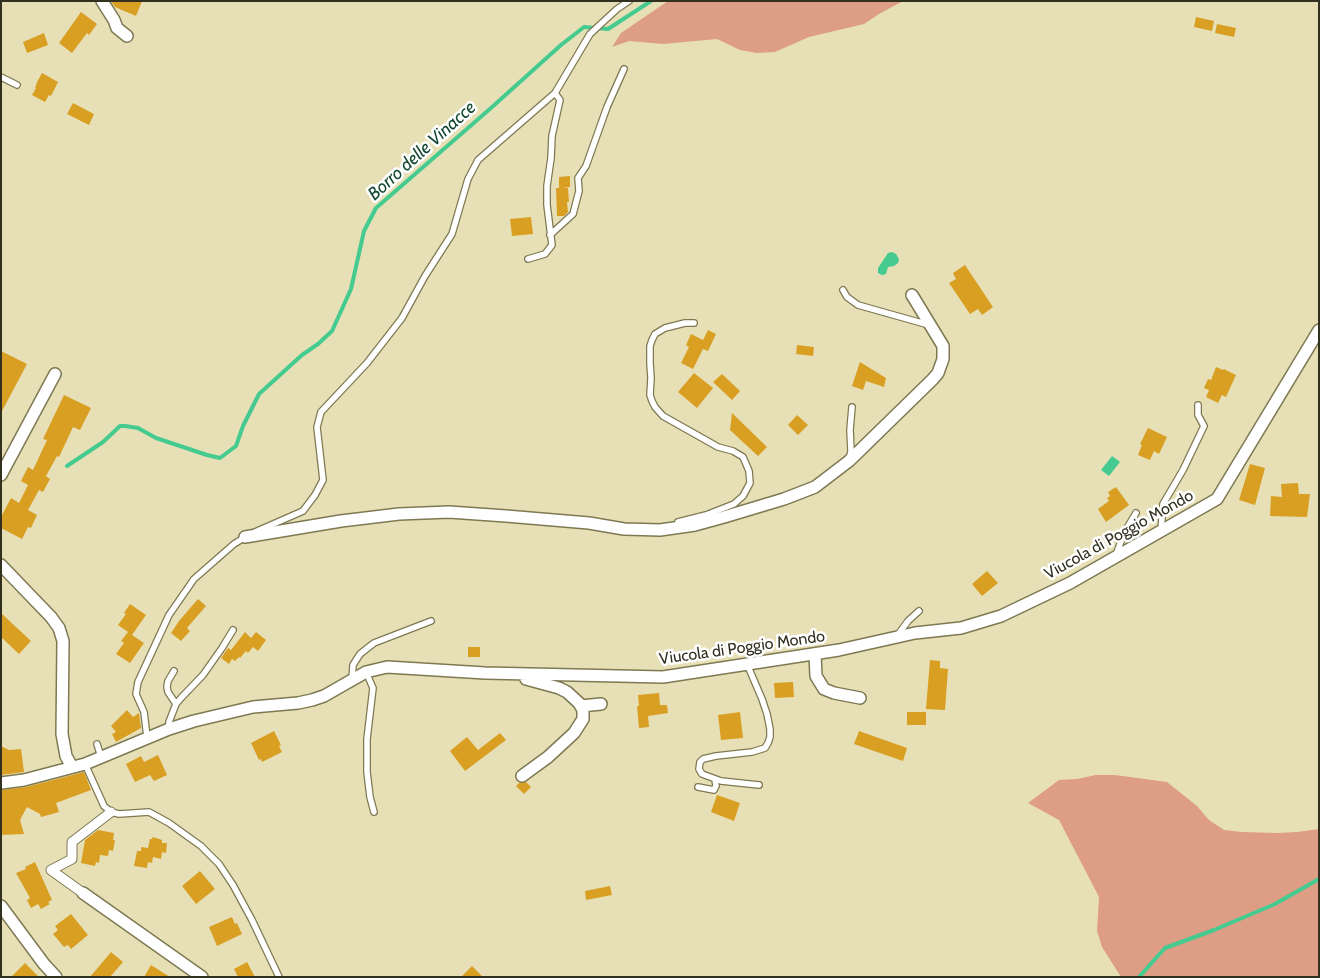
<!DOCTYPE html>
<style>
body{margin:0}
#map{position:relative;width:1320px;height:978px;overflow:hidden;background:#e7e0b6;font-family:Cabin,sans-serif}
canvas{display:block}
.frame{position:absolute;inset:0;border:2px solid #32301f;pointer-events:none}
</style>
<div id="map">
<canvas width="1320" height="978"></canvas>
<div class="frame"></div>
</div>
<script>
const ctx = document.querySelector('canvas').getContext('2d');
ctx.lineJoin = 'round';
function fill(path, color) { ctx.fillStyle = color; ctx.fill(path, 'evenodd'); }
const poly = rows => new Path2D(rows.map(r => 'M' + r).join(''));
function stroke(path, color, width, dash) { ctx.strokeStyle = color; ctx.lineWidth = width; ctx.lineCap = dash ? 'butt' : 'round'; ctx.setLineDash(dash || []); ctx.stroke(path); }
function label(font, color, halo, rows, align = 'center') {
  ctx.font = font + ' Cabin,sans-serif'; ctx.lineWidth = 5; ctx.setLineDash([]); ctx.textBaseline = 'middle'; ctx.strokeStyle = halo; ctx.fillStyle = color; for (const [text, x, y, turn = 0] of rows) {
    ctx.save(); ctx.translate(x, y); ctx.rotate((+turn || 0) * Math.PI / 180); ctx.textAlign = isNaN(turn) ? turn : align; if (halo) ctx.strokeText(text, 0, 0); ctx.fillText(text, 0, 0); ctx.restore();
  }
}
const green = poly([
 [668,1,903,1,879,14,864,24,809,37,775,52,757,53,740,50,717,39,663,44,629,41,612,47,621,33],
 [1096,775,1115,775,1167,782,1197,806,1209,820,1224,830,1242,832,1278,833,1297,832,1319,829,1319,977,1121,977,1102,947,1097,931,1099,897,1059,820,1028,803,1059,780,1077,779]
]);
const water = poly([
 [892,252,896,254,899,259,898,263,894,266,888,267,886,274,882,275,878,273,878,268,888,253],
 [1112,456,1120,462,1109,476,1101,470]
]);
const stream = poly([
 [67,466,103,442,120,426,125,426,138,428,156,438,207,455,220,458,236,446,243,426,259,394,302,355,318,344,332,331,351,289,364,231,376,208,491,108,561,45,584,27,608,29,651,1],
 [1139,977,1165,948,1214,930,1275,904,1319,879]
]);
const building = poly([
 [111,1,142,1,136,16,115,7],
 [81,12,97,24,89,35,87,33,72,53,59,43],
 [1196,17,1214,21,1212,31,1194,27],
 [1217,24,1236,28,1234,37,1215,33],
 [44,33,48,45,27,53,23,42],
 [42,73,58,82,51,96,49,95,45,102,32,95,36,88,35,87,37,84,36,84],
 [73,103,94,114,89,125,67,114],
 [570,176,570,187,563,188,568,188,569,202,567,202,568,212,564,216,557,216,556,188,559,188,559,177],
 [531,217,533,234,512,236,510,219],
 [965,265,993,307,982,315,978,309,970,314,949,283,956,279,953,273],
 [708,330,716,334,708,351,703,349,693,369,681,363,689,347,686,345,691,334,703,340],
 [797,345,814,347,813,356,796,354],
 [1,351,27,364,1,413],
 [860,362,886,378,884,387,866,381,863,390,852,386],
 [1216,367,1223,370,1224,369,1236,375,1226,397,1222,395,1218,403,1206,397,1209,390,1204,388,1208,379,1211,380],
 [694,373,713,388,697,408,678,392],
 [722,374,740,391,732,400,713,382],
 [64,395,91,408,80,430,73,427,59,457,57,456,46,476,50,479,43,492,39,490,28,510,37,515,31,528,28,527,22,539,1,528,1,517,11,498,19,503,28,485,21,481,28,467,33,470,47,440,43,439],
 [732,413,767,447,758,456,730,430],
 [797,415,808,425,798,435,788,425],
 [1148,428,1167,437,1159,454,1154,451,1150,460,1138,455,1142,445,1140,444],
 [1250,464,1265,468,1255,505,1239,500],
 [1298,483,1299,494,1310,494,1307,517,1270,516,1271,496,1282,497,1281,484],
 [1116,487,1129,505,1106,522,1098,509,1109,501,1107,498,1110,496,1108,492],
 [987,571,998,583,982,596,972,584],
 [198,599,206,606,187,628,190,631,181,641,171,633,179,621],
 [130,604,146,615,132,635,144,643,130,663,116,654,124,643,121,641,128,632,118,625,126,614,124,613],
 [1,613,31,641,19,654,1,637],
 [245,632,251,638,256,632,266,640,258,651,253,647,248,653,246,651,240,658,239,657,235,661,232,659,229,664,221,658,228,648,231,650],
 [468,647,480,647,480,657,468,657],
 [930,660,940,661,940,668,948,669,945,710,926,709],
 [793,682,794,697,775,698,774,683],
 [659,693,660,705,667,705,668,713,648,716,649,727,639,728,637,706,639,706,638,695],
 [127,710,133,717,139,713,141,728,116,742,112,734,116,732,111,726],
 [740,712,743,738,721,740,718,715],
 [907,712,926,712,926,725,907,725],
 [274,731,281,745,279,746,282,752,262,762,261,759,259,760,251,743],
 [859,731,907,748,903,761,854,744],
 [500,733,506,740,465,771,450,751,467,737,478,750],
 [1,746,9,750,21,749,24,772,1,775],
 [158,755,167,775,154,781,150,775,135,782,126,764,141,756,144,762],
 [84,772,91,790,56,803,59,812,41,817,40,814,27,807,20,820,24,834,1,835,1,790,26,787],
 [526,782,531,787,524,794,516,786,519,783],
 [717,795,740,803,734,821,711,812],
 [98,830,114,833,113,840,115,840,113,851,109,850,108,856,100,855,99,863,96,862,95,866,81,863,85,840],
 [153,837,162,840,162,843,167,843,166,853,162,852,161,859,153,857,152,863,148,862,147,868,134,866,137,851,141,851,141,847,148,848,150,839,152,839],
 [35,862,52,900,48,902,50,904,41,909,38,904,31,908,27,900,30,898,16,873,26,869,25,867],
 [200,871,215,889,196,904,182,886],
 [610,886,612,895,586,900,585,891],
 [71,914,88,935,71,949,68,945,64,947,53,934,58,930,55,926],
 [232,917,235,924,237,923,242,934,217,946,209,927],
 [111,952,123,962,110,977,90,977],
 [247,962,255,977,238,977,234,969],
 [25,963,39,977,11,977],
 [151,965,170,977,144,977],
 [472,966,483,977,461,977]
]);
const service = poly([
 [1,77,17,85],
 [550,235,573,214,579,191,578,178,586,166,607,107,624,69],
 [528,259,545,254,552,245,547,205,547,186,551,158,552,136,560,100,555,93],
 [843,290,847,297,858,305,929,325],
 [850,456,851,451,850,430,852,407],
 [678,522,706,515,734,504,743,496,750,483,749,471,743,457,733,451,718,447,663,416,655,407,652,401,650,395,651,378,650,363,650,346,652,340,655,334,665,328,685,323,694,323],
 [1161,531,1163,504,1183,470,1204,426,1198,415,1198,405],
 [255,532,303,511,315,495,323,480,317,427,321,412,367,363,402,318,425,276,452,234,468,179,478,160,555,93,590,34,617,9,629,1],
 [1116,555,1124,533,1136,513],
 [897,636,908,621,919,611],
 [747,664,762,699,767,714,770,729,770,737,768,743,765,748,752,752,716,756,703,759,700,762,699,769,702,774,721,781,759,785],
 [174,671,168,681,167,687,168,692,176,704],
 [366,672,373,688,367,739,367,772,370,797,374,812],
 [352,680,353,665,360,654,374,643,431,621],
 [169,729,169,722,176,704,181,698,203,675,222,648,233,630],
 [147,737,144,712,136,694,138,682,169,615,194,579,234,544,247,536],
 [97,744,101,757],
 [85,764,104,806,111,812,119,814,149,812,169,823,201,846,219,864,233,885,252,920,279,977],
 [698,787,714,790,716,786,715,779]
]);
const pedestrian = poly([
 [83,893,51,870,72,859,72,842,111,812]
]);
const minor = poly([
 [102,1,114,20,117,28,127,36],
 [1,475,55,374],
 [245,537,341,521,399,514,449,512,506,516,589,523,624,529,660,530,695,525,724,517,784,499,815,487,849,461,933,379,938,373,943,359,943,346,912,295],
 [1,565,51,617,59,628,63,641,62,734,66,756,72,767],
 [815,654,816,676,824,689,834,693,860,698],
 [581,706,601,704],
 [522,776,548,757,574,733,583,719,583,710,579,703,567,692,559,688,526,679],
 [1,783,24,780,85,764,169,729,194,721,253,707,298,703,312,700,324,696,366,672,387,667,485,673,663,677,839,650,915,633,961,628,1001,616,1070,583,1217,499,1319,330],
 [83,893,202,977],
 [1,906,44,964,56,977]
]);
const streetNames = [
 ["Viucola di Poggio Mondo",1119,535,-29],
 ["Viucola di Poggio Mondo",742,648,-8]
];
const waterNames = [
 ["Borro delle Vinacce",422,151,-42]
];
fill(green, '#de9d85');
fill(water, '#45ca8f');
stroke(stream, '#45ca8f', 4);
fill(building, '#d89f23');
stroke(service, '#7e7952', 8);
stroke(pedestrian, '#7e7952', 11);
stroke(minor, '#7e7952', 14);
stroke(service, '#fff', 5.5);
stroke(pedestrian, '#fff', 9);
stroke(minor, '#fff', 11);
label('16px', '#32301f', '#fff', streetNames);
label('italic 18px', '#124831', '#fff', waterNames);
</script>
